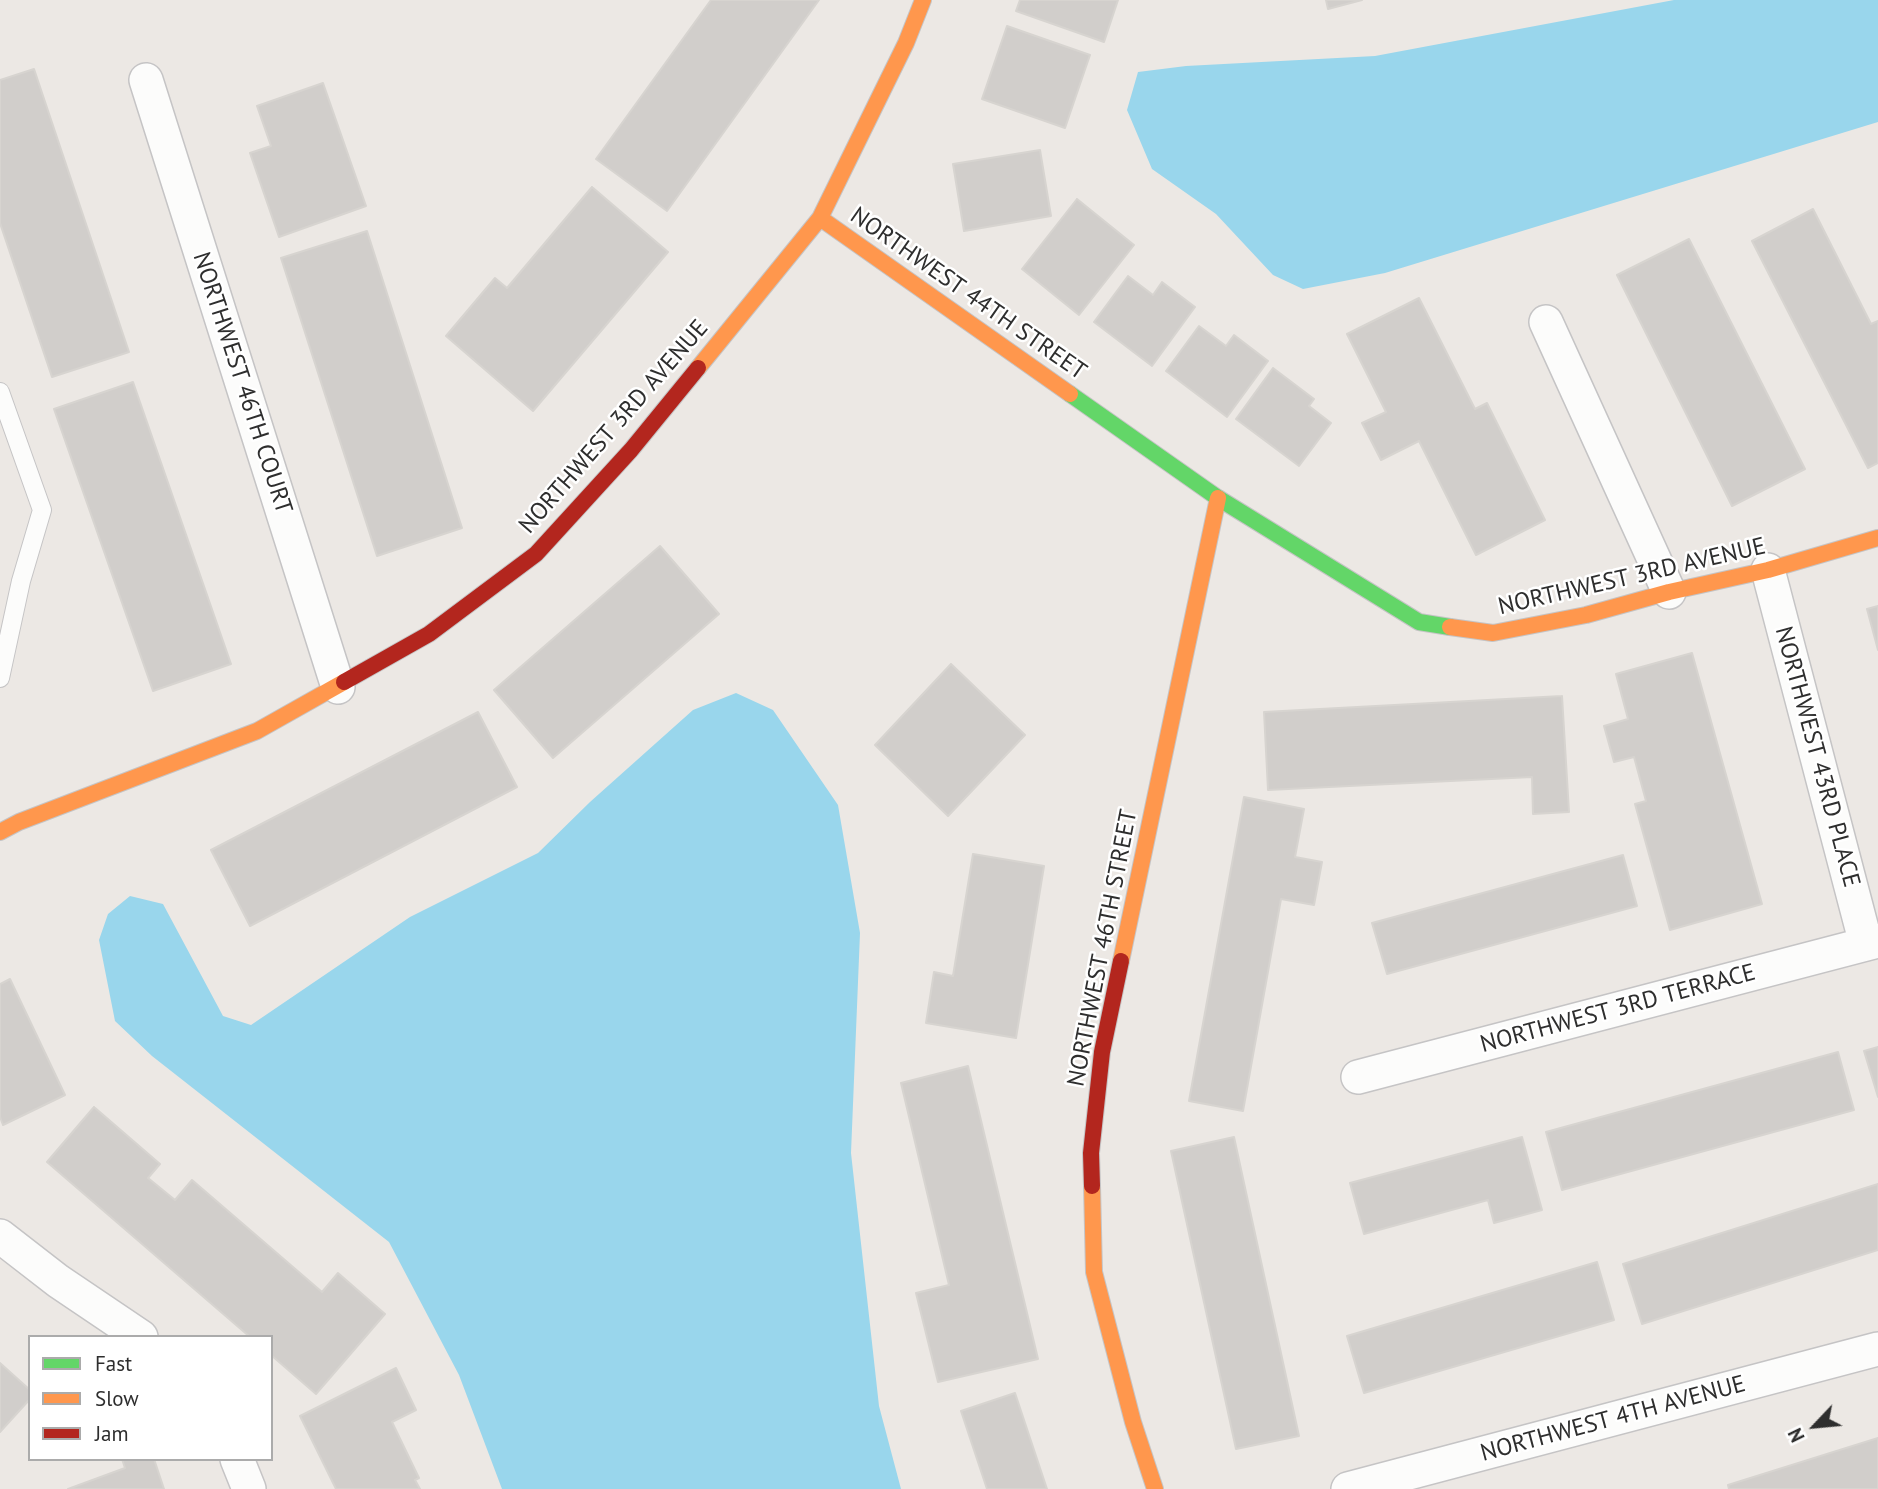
<!DOCTYPE html>
<style>
body{margin:0}
#map{position:relative;width:1878px;height:1489px;overflow:hidden;background:#ece8e4;font-family:"PT Sans",sans-serif}
canvas{display:block}
.legend{position:absolute;left:28px;top:1335px;width:245px;height:126px;box-sizing:border-box;background:#fff;border:2px solid #ababab;margin:0;padding:9px 12px;list-style:none;font-size:21px;color:#2e2e2e}
.legend li{display:flex;align-items:center;gap:14px;height:35px}
.legend b{width:35px;border:2px solid #ababab}
.north{position:absolute;left:1780px;top:1391px;width:70px;height:70px;-webkit-text-stroke:5px #fff;paint-order:stroke;rotate:244deg;font-size:19px;font-weight:700;line-height:28px;text-align:center;color:#2e2e2e}
.north::after{content:'';display:block;margin:auto;width:24px;height:32px;background:#2e2e2e;clip-path:polygon(50% 0,100% 100%,50% 72%,0 100%)}
</style>
<div id="map">
<canvas width="1878" height="1489"></canvas>
<ul class="legend">
<li><b style="height:9px;background:#63d668"></b>Fast</li>
<li><b style="height:9px;background:#ff974d"></b>Slow</li>
<li><b style="height:9px;background:#b3261e"></b>Jam</li>
</ul>
<div class="north">N</div>
</div>
<script>
const ctx = document.querySelector('canvas').getContext('2d');
ctx.lineJoin = 'round';
function fill(path, color) { ctx.fillStyle = color; ctx.fill(path, 'evenodd'); }
const poly = rows => new Path2D(rows.map(r => 'M' + r).join(''));
function stroke(path, color, width, dash) { ctx.strokeStyle = color; ctx.lineWidth = width; ctx.lineCap = dash ? 'butt' : 'round'; ctx.setLineDash(dash || []); ctx.stroke(path); }
function label(font, color, halo, rows, align = 'center') {
  ctx.font = font + ' "PT Sans",sans-serif'; ctx.lineWidth = 5; ctx.setLineDash([]); ctx.textBaseline = 'middle'; ctx.strokeStyle = halo; ctx.fillStyle = color; for (const [text, x, y, turn = 0] of rows) {
    ctx.save(); ctx.translate(x, y); ctx.rotate((+turn || 0) * Math.PI / 180); ctx.textAlign = isNaN(turn) ? turn : align; if (halo) ctx.strokeText(text, 0, 0); ctx.fillText(text, 0, 0); ctx.restore();
  }
}
const water = poly([
 [1674,0,1878,0,1878,122,1385,273,1303,289,1273,275,1216,214,1152,169,1127,110,1138,72,1186,66,1375,56],
 [736,693,773,710,838,805,860,933,851,1153,879,1406,901,1489,502,1489,459,1375,389,1242,152,1056,115,1021,99,940,108,914,130,896,163,904,223,1016,251,1025,410,917,538,853,590,802,693,710]
]);
const building = poly([
 [711,0,819,0,667,211,596,159,711,0],
 [1020,0,1118,0,1104,42,1016,11,1020,0],
 [1326,0,1362,0,1328,9,1326,0],
 [1007,26,1090,55,1065,128,982,99,1007,26],
 [34,69,129,352,52,377,0,223,0,80,34,69],
 [323,83,366,206,279,237,250,153,271,146,257,106,323,83],
 [1040,150,1051,216,964,231,953,164,1040,150],
 [592,187,668,252,533,411,446,336,495,278,507,288,592,187],
 [1077,199,1134,245,1079,315,1022,269,1077,199],
 [1813,209,1871,324,1878,321,1878,463,1868,468,1752,241,1813,209],
 [367,231,462,528,377,556,281,258,367,231],
 [1689,239,1805,469,1732,506,1617,275,1689,239],
 [1128,276,1153,295,1162,282,1195,307,1152,366,1094,322,1128,276],
 [1419,298,1475,409,1487,403,1545,520,1476,555,1419,441,1381,460,1362,423,1386,412,1347,334,1419,298],
 [1199,326,1226,346,1234,335,1268,361,1227,417,1166,371,1199,326],
 [1273,368,1314,399,1309,406,1331,423,1299,466,1236,419,1273,368],
 [133,382,231,664,153,691,54,409,133,382],
 [660,546,719,614,553,758,494,690,660,546],
 [1878,606,1878,650,1867,609,1878,606],
 [1692,653,1762,904,1670,930,1635,804,1646,801,1634,757,1614,762,1604,726,1628,719,1616,674,1692,653],
 [951,664,1025,735,948,816,875,745,951,664],
 [1562,696,1569,812,1533,814,1532,777,1268,790,1264,712,1562,696],
 [478,712,517,787,250,926,211,850,478,712],
 [1244,797,1304,809,1295,857,1322,862,1314,905,1281,899,1243,1111,1189,1101,1244,797],
 [973,854,1044,866,1016,1038,926,1023,934,972,953,976,973,854],
 [1623,855,1637,906,1387,974,1372,923,1623,855],
 [10,979,65,1095,3,1125,0,1117,0,984,10,979],
 [1878,1047,1878,1097,1864,1051,1878,1047],
 [1838,1052,1854,1110,1562,1190,1546,1132,1838,1052],
 [968,1066,1038,1359,938,1382,916,1293,949,1285,901,1083,968,1066],
 [94,1107,160,1164,148,1178,175,1200,192,1180,322,1292,338,1273,385,1314,316,1394,271,1355,271,1337,250,1337,47,1162,94,1107],
 [1234,1137,1299,1436,1236,1449,1171,1151,1234,1137],
 [1522,1137,1542,1210,1494,1223,1488,1200,1364,1234,1350,1183,1522,1137],
 [1878,1184,1878,1250,1642,1324,1623,1264,1878,1184],
 [1597,1262,1614,1320,1364,1393,1347,1336,1597,1262],
 [0,1363,30,1390,30,1399,0,1432,0,1363],
 [396,1368,416,1410,392,1422,419,1478,415,1480,420,1489,336,1489,300,1416,396,1368],
 [1015,1393,1047,1489,987,1489,961,1411,1015,1393],
 [1878,1438,1878,1489,1729,1489,1728,1485,1878,1438],
 [122,1459,154,1459,164,1489,68,1489,125,1468,122,1459]
]);
const lane = poly([
 [0,392,42,510,21,581,0,678]
]);
const street = poly([
 [146,80,338,687],
 [1546,322,1669,592],
 [1768,570,1866,944],
 [1358,1077,1878,941],
 [0,1236,58,1281,141,1337],
 [237,1459,249,1489],
 [1348,1489,1878,1349]
]);
const fast = poly([
 [1070,394,1218,498,1419,622,1450,627]
]);
const slow = poly([
 [820,218,1070,394],
 [698,368,820,218,906,43,923,0],
 [1450,627,1493,633,1586,615,1669,592,1768,570,1878,538],
 [0,832,19,822,257,731,344,682],
 [1121,961,1218,498],
 [1092,1186,1094,1272,1133,1422,1155,1489]
]);
const jam = poly([
 [344,682,429,634,536,554,631,450,698,368],
 [1092,1186,1091,1153,1102,1052,1121,961]
]);
const streetNames = [
 ["NORTHWEST 44TH STREET",968,294,35],
 ["NORTHWEST 46TH COURT",242,383,72],
 ["NORTHWEST 3RD AVENUE",614,427,-49],
 ["NORTHWEST 3RD AVENUE",1632,577,-13],
 ["NORTHWEST 43RD PLACE",1817,757,75],
 ["NORTHWEST 46TH STREET",1103,948,-79],
 ["NORTHWEST 3RD TERRACE",1618,1009,-15],
 ["NORTHWEST 4TH AVENUE",1613,1419,-15]
];
fill(water, '#99d6ec');
fill(building, '#d1cecb');
stroke(building, '#d7d4d0', 2);
stroke(lane, '#c5c4c5', 20);
stroke(street, '#c5c4c5', 36);
stroke(fast, '#c5c4c5', 18);
stroke(slow, '#c5c4c5', 18);
stroke(jam, '#c5c4c5', 18);
stroke(lane, '#fcfcfb', 18);
stroke(street, '#fcfcfb', 33);
stroke(fast, '#63d668', 16);
stroke(slow, '#ff974d', 16);
stroke(jam, '#b3261e', 16);
label('24px', '#2e2e2e', '#fff', streetNames);
</script>
